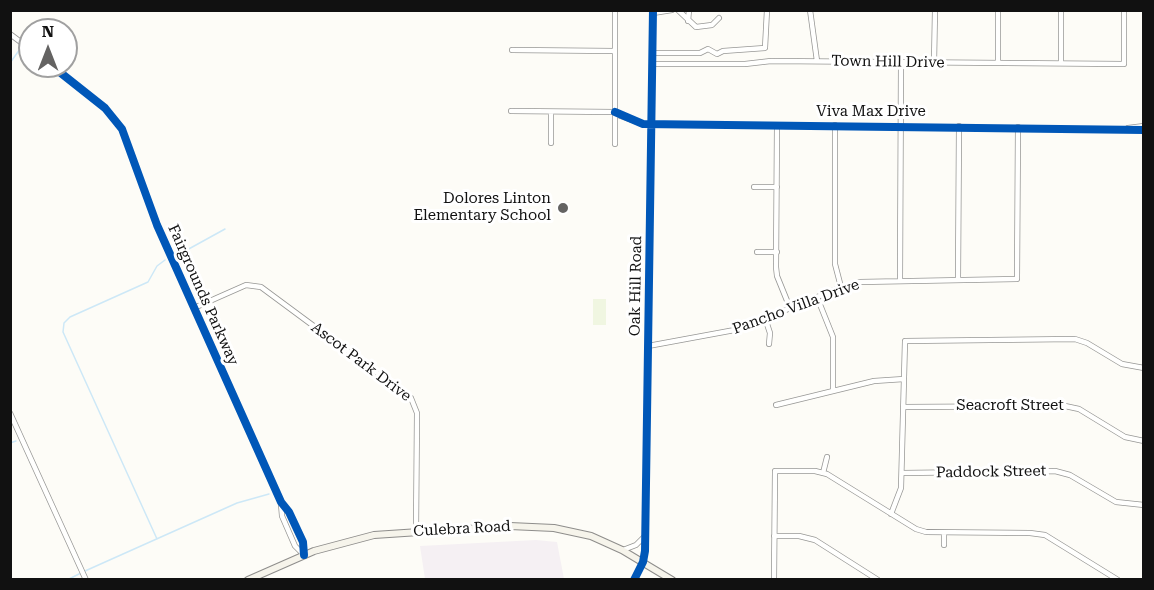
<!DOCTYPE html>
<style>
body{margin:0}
#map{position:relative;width:1154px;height:590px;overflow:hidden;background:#fdfcf7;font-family:"Roboto Serif",serif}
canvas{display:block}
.frame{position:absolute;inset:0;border:12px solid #111;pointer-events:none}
.north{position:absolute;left:18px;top:18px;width:60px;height:60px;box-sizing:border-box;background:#fff;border:2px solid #a0a0a0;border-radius:50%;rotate:0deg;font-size:16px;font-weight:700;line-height:24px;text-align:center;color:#111}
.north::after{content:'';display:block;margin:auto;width:21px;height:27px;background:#646362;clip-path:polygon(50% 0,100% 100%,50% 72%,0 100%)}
</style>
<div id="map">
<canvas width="1154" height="590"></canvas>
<div class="frame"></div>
<div class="north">N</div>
</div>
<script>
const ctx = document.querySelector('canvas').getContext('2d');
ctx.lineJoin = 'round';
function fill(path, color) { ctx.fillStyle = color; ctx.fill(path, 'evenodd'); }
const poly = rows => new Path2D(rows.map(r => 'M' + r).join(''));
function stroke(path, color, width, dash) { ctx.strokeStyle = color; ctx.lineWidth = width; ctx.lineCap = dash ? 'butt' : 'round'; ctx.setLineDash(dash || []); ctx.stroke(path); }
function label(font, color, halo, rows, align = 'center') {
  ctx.font = font + ' "Roboto Serif",serif'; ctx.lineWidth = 6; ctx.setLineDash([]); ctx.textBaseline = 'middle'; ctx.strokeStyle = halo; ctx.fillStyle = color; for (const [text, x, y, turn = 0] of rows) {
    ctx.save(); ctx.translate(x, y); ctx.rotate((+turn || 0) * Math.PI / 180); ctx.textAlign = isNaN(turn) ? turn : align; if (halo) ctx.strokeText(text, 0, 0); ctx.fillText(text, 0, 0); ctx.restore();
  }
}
const industrial = poly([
 [536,540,557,542,564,579,425,579,420,546]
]);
const pitch = poly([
 [593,299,606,299,606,325,593,325]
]);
const stream = poly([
 [10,63,20,49],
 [176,256,225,229],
 [10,443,16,441],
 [157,539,63,332,64,323,70,317,148,282,157,266,165,260],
 [85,571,237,503,269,494],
 [67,580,81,573]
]);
const minor = poly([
 [678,10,696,27,712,25,719,18],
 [810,10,817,61],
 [653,13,672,10],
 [688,21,689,10],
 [10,34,30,49],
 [512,50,615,51],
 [653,53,700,53,708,49,717,54,723,51,765,48,767,10],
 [934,63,935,10],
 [998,63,998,10],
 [1061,63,1061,10],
 [652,64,745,64,771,61,1124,64,1124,10],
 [52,66,105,108,122,129,157,225,281,502,289,512,303,542,304,555],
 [511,111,615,112],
 [551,112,551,143],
 [615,114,643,124,1144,130],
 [777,125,776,267,777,276,790,308],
 [835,125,835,264,841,287],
 [1128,128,1144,126],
 [615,144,615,10],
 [754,187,777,187],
 [757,252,777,252],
 [900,280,901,63],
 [958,280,959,126],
 [817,297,833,337,833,390],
 [194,308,246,285,261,287,411,398,417,413,416,532],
 [765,318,770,333,769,344],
 [648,346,740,329,834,290,860,282,1017,279,1018,127],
 [776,405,874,381,904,379],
 [904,407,1065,406,1079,409,1125,437,1144,441],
 [10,413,86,580],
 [823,473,827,457],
 [902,473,1055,471,1070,475,1116,502,1144,505],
 [281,504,282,516,295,546,304,555],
 [891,514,901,488,905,341,1075,339,1087,343,1122,364,1144,368],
 [944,534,944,545],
 [774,536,799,536,815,540,878,580],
 [623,550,636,545,645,536],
 [634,580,643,562,645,551,653,10],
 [774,580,775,471,815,471,827,474,916,529,926,532,1030,533,1045,535,1118,580]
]);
const secondary = poly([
 [248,580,314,551,374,535,510,526,554,528,591,536,622,550,672,580]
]);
const cycleway = poly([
 [52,66,105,108,122,129,157,225,281,502,289,512,303,542,304,555],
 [615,112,643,124,1144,130],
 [634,580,643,562,645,551,653,10]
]);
const markers = [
 [563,208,6,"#646362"]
];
const streetNames = [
 ["Town Hill Drive",888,62,1],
 ["Viva Max Drive",871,112],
 ["Oak Hill Road",636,286,-89],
 ["Fairgrounds Parkway",203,295,66],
 ["Pancho Villa Drive",796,307,-20],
 ["Ascot Park Drive",361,362,37],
 ["Seacroft Street",1010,406],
 ["Paddock Street",991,472,-1],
 ["Culebra Road",462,529,-3]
];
const poiNames = [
 ["Dolores Linton",551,199],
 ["Elementary School",551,216]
];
fill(industrial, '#f5f0f3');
fill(pitch, '#f0f6e1');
stroke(stream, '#cde8f7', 1.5);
stroke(minor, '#979795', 6);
stroke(secondary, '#8e8d8b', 8);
stroke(minor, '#fffffe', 4.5);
stroke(secondary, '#f6f4eb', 6);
stroke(cycleway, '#0057b8', 8);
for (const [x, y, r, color] of markers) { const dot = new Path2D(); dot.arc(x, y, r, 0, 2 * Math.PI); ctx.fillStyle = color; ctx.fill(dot); stroke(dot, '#fff', 2); }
label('15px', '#111', '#fff', streetNames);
label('15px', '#111', '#fff', poiNames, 'right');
</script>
